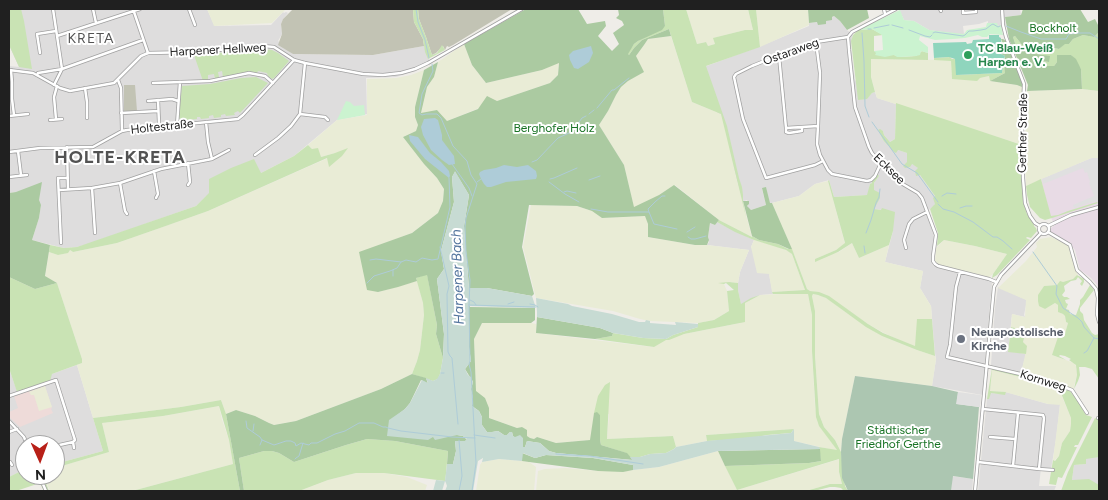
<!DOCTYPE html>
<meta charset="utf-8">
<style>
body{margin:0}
#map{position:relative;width:1108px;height:500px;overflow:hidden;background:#efede8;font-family:Figtree,sans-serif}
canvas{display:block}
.frame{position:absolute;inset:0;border:10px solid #202020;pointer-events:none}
.north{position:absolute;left:15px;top:435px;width:50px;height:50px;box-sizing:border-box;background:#fff;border:1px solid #a6a6a6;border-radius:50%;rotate:178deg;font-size:14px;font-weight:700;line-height:20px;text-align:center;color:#202020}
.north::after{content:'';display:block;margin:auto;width:18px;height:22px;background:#b82018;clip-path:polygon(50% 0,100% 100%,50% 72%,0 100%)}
</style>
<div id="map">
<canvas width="1108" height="500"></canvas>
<div class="frame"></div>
<div class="north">N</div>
</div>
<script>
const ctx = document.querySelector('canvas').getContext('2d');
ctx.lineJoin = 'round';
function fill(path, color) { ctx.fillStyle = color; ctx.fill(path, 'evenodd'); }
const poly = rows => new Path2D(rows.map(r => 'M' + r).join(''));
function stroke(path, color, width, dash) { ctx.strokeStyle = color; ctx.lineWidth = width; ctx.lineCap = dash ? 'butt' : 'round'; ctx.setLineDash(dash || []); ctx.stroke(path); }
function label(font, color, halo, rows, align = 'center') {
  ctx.font = font + ' Figtree,sans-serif'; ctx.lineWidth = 4; ctx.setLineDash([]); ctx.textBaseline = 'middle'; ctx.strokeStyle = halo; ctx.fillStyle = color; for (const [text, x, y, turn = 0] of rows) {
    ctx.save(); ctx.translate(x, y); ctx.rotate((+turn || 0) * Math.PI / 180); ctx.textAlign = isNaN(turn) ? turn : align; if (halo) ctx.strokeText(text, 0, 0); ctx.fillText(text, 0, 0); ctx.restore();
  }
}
const residential = poly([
 [9,9,207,9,215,26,271,25,283,12,284,13,286,12,288,13,283,19,281,24,282,34,278,41,293,54,373,55,424,46,431,64,416,71,396,77,366,78,367,114,337,120,294,156,261,173,210,193,196,206,88,244,77,247,64,248,32,240,39,218,41,205,15,192,9,193,9,66,19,67,9,45],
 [899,9,1020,9,1021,15,1005,17,1006,25,997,26,997,23,988,23,988,21,979,24,963,26,964,34,956,34,929,30,914,21,904,20],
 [834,16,840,21,847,30,853,35,851,46,855,80,868,97,872,93,875,92,877,98,896,104,895,139,890,142,884,135,883,131,878,130,883,140,898,150,907,153,907,162,912,164,919,168,920,175,935,196,935,204,934,206,926,212,934,236,932,258,933,266,990,280,992,283,982,395,932,386,936,359,935,353,931,306,920,288,923,271,885,262,893,231,893,224,882,210,873,209,874,183,879,176,877,174,872,183,870,184,868,195,834,197,829,180,815,184,799,196,772,203,770,204,766,188,762,189,766,205,751,210,747,207,749,204,747,200,743,201,704,67,758,47,809,26,809,23,826,21],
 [717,222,754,240,751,247,769,274,773,294,760,295,741,305,738,290,738,283,740,272,749,250,707,245,709,242,708,237,710,223,715,225],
 [998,287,1027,300,1024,315,1025,317,1012,314,1008,351,1026,354,1021,373,991,365,995,308],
 [77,365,103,451,55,464,55,445,25,445,25,469,9,477,9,368,17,391,52,374],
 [1006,392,1048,404,1060,404,1056,440,1051,469,1041,468,1039,486,1056,486,1054,491,978,491,987,399,989,398,990,393,1005,394],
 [1099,424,1099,491,1072,480,1074,465,1086,464,1086,459],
 [952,476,973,479,972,491,951,491]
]);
const commercial = poly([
 [45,386,52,408,51,409,53,413,20,427,9,417,9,412,18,408,14,396]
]);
const industrial = poly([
 [1092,158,1099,158,1099,291,1097,285,1091,278,1080,270,1075,250,1069,243,1051,232,1051,228,1055,225,1050,216,1041,179]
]);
const construction = poly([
 [293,9,413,9,414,22,423,39,424,46,373,55,293,54,278,45,282,34,281,24,283,19],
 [418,9,512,9,453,45,449,47,447,46,445,50,443,46,436,53,432,55,426,37,419,19],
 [124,85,135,85,137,111,124,112]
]);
const farmland = poly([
 [207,9,286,9,272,23,214,26],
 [686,9,748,9,753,30,745,30,714,38,715,44,708,46,706,42,697,44],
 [756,9,808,9,809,25,760,47],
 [671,36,692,102,721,114,725,125,736,177,752,237,715,218,715,217,675,185,659,195,634,208,624,165,599,125,608,111,616,95,621,87,628,81,643,72,636,56,644,45,648,39],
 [464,44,472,65,486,83,542,70,559,62,558,75,550,83,497,101,447,121,437,110,421,114,427,87,434,77,438,62],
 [871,59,951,60,952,79,980,78,989,76,990,81,1017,85,1022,87,1020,144,1016,143,877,98,871,77],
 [424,70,415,107,415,117,418,125,416,131,403,137,424,164,437,178,444,189,443,201,438,213,412,233,359,253,378,292,417,281,423,303,424,315,420,350,417,361,412,374,381,389,296,421,274,425,269,423,255,416,236,410,226,414,221,400,181,407,93,418,77,365,82,363,82,359,57,283,45,277,49,252,58,255,66,253,70,250,73,252,117,243,208,211,328,158,329,166,335,153,321,157,308,145,337,120,367,115,367,79,396,78,411,75],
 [1082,89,1099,91,1099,158,1092,158,1026,186,1025,150,1027,91],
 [828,181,845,244,836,250,815,259,839,252,852,243,859,258,889,245,885,262,923,271,920,288,931,306,932,319,918,319,915,347,884,333,868,324,826,295,810,291,807,289,795,257,772,203,799,196,815,184],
 [531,205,577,206,592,211,602,218,646,216,648,224,648,237,695,245,707,245,749,250,740,272,738,283,729,282,722,284,724,284,727,291,729,311,714,320,698,323,650,321,640,319,613,311,536,298,523,247],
 [1051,237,1068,245,1070,248,1075,268,1078,275,1073,279,1063,282,1057,285,1044,286,1042,289,1044,309,1055,303,1058,305,1059,312,1063,314,1065,316,1066,322,1068,323,1064,338,1052,355,1074,363,1076,366,1077,375,1073,390,1021,373,1027,347,1023,342,1026,332,1011,327,1012,314,1025,317,1026,300,998,288,1026,261,1037,247,1036,243,1040,239],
 [754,240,776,246,790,252,792,254,805,290,772,292,769,274,757,273,751,247],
 [944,240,975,246,1007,254,993,274,989,277,939,265,935,261,936,248],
 [800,293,808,294,812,315,812,351,815,407,818,423,838,451,794,441,794,429,706,435,707,441,676,447,673,436,607,439,609,414,594,413,591,440,556,443,537,437,534,439,530,438,527,436,522,427,517,428,489,418,489,408,476,392,474,339,482,323,531,323,536,324,536,333,653,347,666,339,684,334,740,323,745,303,760,295],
 [813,294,822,296,830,300,844,311,882,336,917,350,935,356,936,359,932,386,855,376,842,439,841,452,835,440,824,427,819,414,815,356,815,311,812,296],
 [992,370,1041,382,1042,381,1061,389,1061,394,1071,418,1071,424,1070,431,1062,443,1059,456,1054,461,1053,460,1060,405,1048,404,1005,392,990,391],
 [45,386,52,407,39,411,34,395,31,395,29,392],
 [219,406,222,420,229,440,233,464,132,491,50,491,43,475,55,475,55,468,109,452,102,423,163,416],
 [718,451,737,490,840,459,839,472,842,484,830,484,806,491,536,491,538,471,545,469,566,468,598,471,627,471,641,469,659,467],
 [499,459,522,461,529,462,536,467,534,491,476,491,480,465,482,462],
 [356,473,384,473,407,477,427,485,425,491,299,491,328,480]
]);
const grass = poly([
 [9,9,21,9,24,21,32,69,19,67,9,45],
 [413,9,418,9,419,19,426,37,432,55,437,53,442,45,445,50,428,59,425,52,423,39,414,22],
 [663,9,686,9,697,44,706,42,708,46,715,44,713,38,745,30,753,30,748,9,756,9,760,47,706,66,727,126,739,178,742,187,743,195,743,201,746,217,721,114,692,102,669,29,642,40,634,48,629,55,627,54,634,44,638,41,665,26],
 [872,29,883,35,874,36,874,51,887,55,894,55,900,57,916,56,922,51,928,53,928,60,871,59,871,77,875,92,872,93,867,99,858,100,851,41,853,35,858,30],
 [1099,32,1099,91,1082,89,1081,69,1071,55,1057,55,1057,62,1054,66,1034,66,1034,60,1049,62,1044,55,1030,53,1023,50,1021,52,1018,52,1013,37,1015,36,1022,45,1049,47,1059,49,1065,43,1069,44,1073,39,1083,35,1094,37],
 [264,49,272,50,278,53,289,61,274,78,272,79,268,76,267,73,258,71,257,73,247,72,223,77,222,71,218,72,219,77,215,79,214,74,208,75,208,80,203,81,194,55],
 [950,57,952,59,968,58,956,61,956,75,1002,73,1004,58,1005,73,990,81,989,76,980,78,977,81,952,79,951,61,934,60,934,58],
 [256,77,268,83,240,113,238,111,234,113,235,115,226,116,225,114,221,115,221,117,214,118,213,115,209,116,209,118,201,119,200,117,197,117,197,119,180,121,179,115,182,86,210,84,241,78],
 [1022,83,1021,144,1023,201,1027,214,1034,225,1034,226,1036,228,1037,231,1031,238,1027,237,1026,238,1030,240,997,275,992,278,993,274,1007,254,975,246,944,240,937,246,938,233,930,209,935,204,933,198,935,196,920,175,916,176,915,171,918,168,912,164,910,167,905,168,903,166,907,162,907,153,898,150,896,153,894,152,883,140,878,130,880,129,883,131,884,135,890,142,895,139,896,103,1019,144,1020,143],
 [308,145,312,149,318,148,321,157,335,153,348,148,342,156,329,167,327,158,208,211,160,228,117,243,73,252,70,250,68,253,58,255,49,252,50,245,64,248,77,247,196,206,209,193,209,179,231,168,254,159,261,173,294,156],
 [877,173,879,176,874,183,874,190,880,193,880,198,874,209,881,210,882,208,895,212,893,231,889,245,859,258,852,243,838,252,815,262,815,259,836,250,845,243,828,181,829,180,834,197,867,195,870,184,872,183,872,180,875,178],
 [1041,179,1051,216,1058,215,1068,211,1097,202,1098,203,1052,218,1045,220,1040,218,1030,207,1027,195,1026,186],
 [719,220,752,237,752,236,759,240,778,244,788,249,792,249,807,289,810,291,819,292,829,296,868,324,883,333,915,346,917,319,932,319,935,356,917,350,882,336,866,327,826,298,818,295,813,294,812,296,815,311,815,356,819,414,824,427,835,440,841,452,845,486,848,491,844,491,841,488,835,487,830,487,814,491,806,491,830,484,842,484,839,472,839,459,737,490,725,466,809,463,821,461,819,447,837,450,819,426,816,417,812,351,812,315,808,294,773,294,772,292,805,290,792,254,786,250,754,240,735,232,717,222],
 [427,274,437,325,436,334,443,358,440,374,438,379,433,381,412,374,417,361,420,350,424,315,423,303,416,278],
 [1077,275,1084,279,1084,282,1082,286,1080,284,1082,281,1078,277,1076,280,1071,281,1064,286,1065,291,1062,295,1064,297,1067,297,1070,299,1065,300,1066,303,1068,304,1066,309,1069,310,1070,314,1076,315,1080,304,1080,300,1083,297,1090,285,1094,290,1080,308,1080,311,1083,314,1084,320,1092,333,1095,335,1099,334,1099,379,1092,369,1085,367,1079,367,1080,375,1078,381,1074,389,1077,375,1076,365,1069,360,1071,359,1065,356,1060,355,1059,356,1066,360,1052,355,1058,337,1064,337,1068,323,1066,322,1065,316,1063,314,1058,312,1058,305,1055,303,1045,309,1039,306,1038,301,1038,295,1044,286,1057,285,1060,281,1063,282,1073,279],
 [9,277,35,289,57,283,82,359,82,363,52,374,50,381,17,392,9,368],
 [729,282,738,283,738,290,741,304,751,298,760,295,745,303,745,322,684,334,669,340,666,340,654,347,595,339,612,336,613,333,643,338,666,339,673,335,698,327,698,323,714,320,729,311,727,291,734,290,726,283,724,284,718,283],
 [1011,327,1026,331,1023,342,1027,346,1026,354,1008,352],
 [992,368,1042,380,1070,391,1077,400,1086,415,1092,417,1078,445,1075,445,1074,447,1077,447,1062,478,1058,477,1056,485,1049,484,1053,460,1055,461,1059,456,1062,443,1070,431,1071,424,1071,418,1061,393,1060,389,1042,381,1041,382,992,370,990,391,1006,392,1005,395,991,393,989,399,987,399],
 [610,382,607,439,673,436,676,447,674,449,666,453,650,454,640,457,630,457,626,453,601,445,600,440,600,415,594,413,598,396,605,385],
 [221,400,226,414,240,491,132,491,233,464,229,440,219,406,163,416,102,423,109,452,55,468,55,464,103,451,93,418,181,407],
 [1095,418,1099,420,1099,457,1086,459,1086,464,1074,465,1072,480,1089,479,1099,485,1099,491,1061,491,1068,472],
 [794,429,791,433,767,435,757,437,731,440,707,441,706,435],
 [367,439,395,441,448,451,446,474,445,481,384,473,356,473,328,480,299,491,244,491,239,458,264,451,272,451,279,453,294,462,346,445],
 [25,469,25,475,37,475,40,482,43,481,41,475,43,475,49,491,44,491,40,483,16,491,9,491,9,477]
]);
const forest = poly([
 [526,9,578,9,587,24,605,21,606,26,598,36,612,51,619,44,613,33,624,25,622,21,616,18,619,15,618,9,663,9,665,26,662,30,638,41,634,44,628,54,629,55,634,48,642,40,669,29,671,36,648,39,644,45,636,56,644,72,628,81,621,87,616,95,608,111,599,125,624,165,634,207,659,195,674,185,719,220,715,225,710,223,708,237,709,240,707,245,695,245,648,237,648,224,645,216,602,218,592,211,577,206,529,205,522,247,534,294,532,296,487,288,469,288,464,226,469,195,455,172,452,177,454,202,441,251,444,269,437,279,444,334,443,358,436,334,437,325,427,275,416,278,417,281,398,287,378,292,367,290,359,252,412,233,438,213,443,201,444,189,437,178,424,164,403,137,416,131,418,125,415,117,415,107,424,70,438,62,434,77,427,87,421,113,437,110,447,121,478,109,487,96,497,101,550,83,558,75,559,63,542,70,486,83,472,65,464,44],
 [808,9,867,9,869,18,847,30,840,21,834,16,832,17,832,20,826,21,826,24,818,25,817,22,809,23],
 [1023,9,1080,9,1088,22,1095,19,1099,27,1099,32,1094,37,1083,35,1073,39,1069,44,1065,44,1059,49,1049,47,1022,45,1015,36,1013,37,1018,52,1021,52,1023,49,1030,53,1050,56,1049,62,1034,60,1034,66,1054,66,1057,62,1057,55,1071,55,1076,59,1081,69,1082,89,1027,91,1028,85,1009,39,1005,17,1021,15],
 [1001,39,1003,39,1006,41,1019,72,1022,83,1022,87,1017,85,990,81,1005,73,1004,65,1005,56,1001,54,1001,52,1005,49],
 [42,182,39,200,41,205,39,218,32,240,50,245,45,276,57,283,35,289,9,277,9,193,16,192],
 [766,187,770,203,772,203,792,249,789,249,778,244,759,240,752,236,743,201,749,201,749,204,747,206,751,210,766,205,762,188],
 [469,305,470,307,535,308,535,320,531,323,482,323,474,339,476,391,485,398,489,408,489,418,517,428,522,427,527,430,527,436,530,438,534,439,537,437,556,443,590,440,594,413,597,412,600,415,600,440,601,445,627,453,633,460,556,453,549,451,540,443,527,441,525,447,523,447,513,436,512,432,510,432,507,435,504,435,498,431,492,432,487,432,482,425,482,417,479,411,472,406,473,399,471,389,473,382,465,369,471,361,469,347],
 [537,317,600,328,613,333,612,336,595,339,536,333],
 [412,374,426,378,428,384,421,380,410,403,405,409,390,421,433,436,457,435,463,436,467,440,465,441,455,441,456,451,453,464,447,464,448,451,395,441,367,439,346,445,294,462,279,453,272,451,264,451,239,458,244,491,240,491,226,414,236,410,255,416,269,423,274,425,296,421,381,389],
 [820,449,821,461,809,463,725,466,718,451],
 [522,453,535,458,546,455,593,458,633,465,633,470,623,472,598,471,529,462,522,461]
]);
const wetland = poly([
 [455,171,469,195,464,226,469,288,487,288,532,296,535,305,535,308,469,306,469,347,471,361,465,369,468,375,471,377,473,382,471,389,473,399,472,406,479,411,482,417,482,425,487,432,492,432,498,431,504,435,507,435,510,432,512,432,513,436,515,437,520,435,523,438,523,447,525,447,527,441,540,443,549,451,556,453,632,460,630,457,640,457,650,454,666,453,674,449,676,447,707,441,791,433,794,429,794,441,819,447,820,449,718,451,659,467,633,470,633,465,593,458,546,455,535,458,523,453,522,461,499,459,482,462,483,458,478,461,473,491,445,491,447,486,446,483,445,481,442,491,433,491,436,480,445,481,447,464,453,464,456,451,455,441,465,441,467,439,463,436,457,435,435,440,433,437,428,440,387,436,389,420,405,409,410,403,422,380,428,383,426,378,433,381,437,379,440,374,443,358,444,334,437,279,444,269,441,251,454,202,452,177],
 [536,298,568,304,572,306,612,314,639,322,645,322,646,320,650,321,650,323,676,325,675,322,698,324,698,327,673,335,666,339,643,338,613,333,600,328,537,317,537,312]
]);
const cemetery = poly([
 [855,376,932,386,958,392,957,404,979,407,973,479,953,476,951,491,848,491,842,478,841,452,842,439]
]);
const park = poly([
 [900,10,904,20,914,21,929,30,964,34,967,30,986,27,987,23,997,23,998,26,1001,25,1003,35,990,34,987,37,982,37,978,35,965,38,953,39,935,40,920,36,919,40,928,47,928,53,921,51,920,55,916,56,900,57,897,57,894,55,885,57,875,55,876,53,874,51,883,50,882,35,872,29,858,30],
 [346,101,350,102,354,106,364,105,365,115,337,120]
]);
const pitch = poly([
 [989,35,999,35,999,37,1001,38,1001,41,1005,49,1001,52,1001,54,1005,56,1004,59,1002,73,956,75,955,59,949,57,934,58,933,43,966,42,967,44,972,43,973,40,989,39]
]);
const parking = poly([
 [1092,158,1099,158,1099,201,1089,203,1074,208,1073,205,1094,196,1089,183,1090,182,1087,172,1085,173,1083,168,1043,184,1042,179],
 [958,392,981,395,980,407,956,404]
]);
const water = poly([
 [591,46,593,53,589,62,578,69,574,68,570,60,569,55,573,51],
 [435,118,438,120,442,135,442,140,454,156,455,164,449,165,442,160,431,150,423,135,421,127,424,119],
 [409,135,418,137,430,153,441,162,449,171,450,176,449,178,425,159,410,141],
 [504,165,517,167,528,165,536,171,537,176,536,179,506,182,491,187,487,187,484,184,481,179,479,174,480,172,484,170,496,168]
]);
const stream = poly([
 [416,9,418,22,425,40,429,58],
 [892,25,903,28],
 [1006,26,1021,32,1041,39,1066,39,1069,34,1079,33,1090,33,1099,39],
 [874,28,889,25],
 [868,29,871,29],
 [909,30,925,36,930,37,932,35],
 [862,33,864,61,865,106,869,117],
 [933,33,935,32,963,36,965,35,969,31,973,31,981,30,986,29,991,25,993,24,998,27,1000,26],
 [432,64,433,71,422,94,419,113,422,115,426,114,437,114,441,118,453,146,467,161,471,175,477,184,466,218,465,227,466,252,470,280,469,305,470,361,469,364,471,372,476,463,472,491],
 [597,108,612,90,614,90,629,78],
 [589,114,594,110],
 [872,122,902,164,917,173,938,202],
 [532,162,537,160,558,138,569,133,574,126,577,125,582,118,586,116],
 [452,164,469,188,472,196],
 [550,179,554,178,577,168],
 [589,180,600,176],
 [477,182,481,179],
 [549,182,565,194,579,202],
 [564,192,567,191,576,193],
 [942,196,947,193,956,194],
 [938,204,943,209,954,212,973,222,993,237,997,237,1003,241,1012,249],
 [960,208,966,206,972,206],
 [591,209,608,212,649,212,654,224,677,229],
 [649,212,648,209,655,202,662,196,665,196],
 [687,232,695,227],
 [866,233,871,220,876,203,879,197,880,189],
 [688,237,691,239,695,239,706,236],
 [864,246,865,253],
 [440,247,449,286,447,294,448,352,450,356,452,358,458,424],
 [1033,252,1057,286,1056,294,1063,308,1078,318,1082,322,1084,327,1094,338,1099,339],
 [370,260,376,259,401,262],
 [393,276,393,270],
 [367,283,374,276,390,271,397,268,401,262,406,260,416,262,422,258,432,260,438,259,450,207,449,178],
 [470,300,474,302,476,305],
 [508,304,514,302],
 [530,304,535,305,538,307],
 [469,305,536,307],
 [1084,353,1087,351,1094,338],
 [441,373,444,373],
 [246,421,247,428,260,437,262,440,274,445,286,441,291,441,295,443,296,446,301,443,309,445,311,443,317,443,335,434,345,431,359,423,374,423,383,427,386,427,388,428,401,431,452,437,475,438],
 [253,431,254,424],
 [474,435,495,438],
 [459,440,462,476,459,491],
 [260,445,262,440],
 [556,454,590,456,643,464],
 [295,459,296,458,299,456,303,443]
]);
const minor = poly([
 [53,9,62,69,54,85],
 [93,9,96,23],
 [133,9,148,53],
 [189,9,195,25],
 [884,9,885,14],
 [896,9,852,32,848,37,849,50,855,107,869,147,872,153,895,178,901,183,918,193,922,198,936,235,933,256,933,261,935,264,938,266,989,279,996,282],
 [940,9,941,11],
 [963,9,963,13,976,12,976,9],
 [57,36,140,9],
 [40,53,37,34,56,31],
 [779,56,786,128,818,126,820,73,816,42],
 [11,70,12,82,12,99,14,115],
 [37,75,38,73,62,69,143,40],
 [118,80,121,88,122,131],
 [153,83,210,81,249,73,265,76,273,83],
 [85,88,87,102,87,118],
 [158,100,159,123],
 [148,101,172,99,178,101],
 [121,113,158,111],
 [300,114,325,117,328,120],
 [9,116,28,114],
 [56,119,54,97,57,86],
 [50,120,62,119],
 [206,122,208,142,212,159],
 [177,125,180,82],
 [818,126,817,144,820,155,828,170,832,174,867,181,871,180,875,176,881,163],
 [786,128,786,132,789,133,802,131,802,127],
 [67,147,68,189],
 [18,151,21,175],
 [9,152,40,148,93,147,122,131,127,130,238,119,243,115,294,60],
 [255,155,278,138,291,126,300,114,305,63],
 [823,161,815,165,766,178,743,119,734,77,736,74,752,66,797,48,816,42,848,37],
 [188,163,190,182,188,185],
 [154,171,158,194,156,198],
 [9,177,27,175],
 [120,183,125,211,127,214],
 [92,188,95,233],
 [59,190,92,188,120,183,161,169,212,159,229,150],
 [1048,232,1070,245,1077,270,1090,282,1096,289,1098,298,1097,314,1099,322],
 [61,243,58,178,68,178],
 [906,248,904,240,909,224,913,219,927,212],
 [960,272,956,287,950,345,947,357,1042,379,1064,387,1072,390,1087,413],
 [9,396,56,380,75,440,73,442,55,446],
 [1098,418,1099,418],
 [9,421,24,437,27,445],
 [9,432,17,429],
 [990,437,1015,439],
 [73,442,74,448],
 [978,462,1039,469,1044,418,1043,415,983,409],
 [9,463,10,462,12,465],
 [1013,466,1018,413],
 [1039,469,1053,470],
 [39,475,46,491]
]);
const tertiary = poly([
 [1002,9,1003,25,1006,37,1024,84,1022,134,1023,178,1025,203,1030,216,1035,223,1040,226],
 [9,70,33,73,60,88,70,91,114,83,141,56,148,53,196,52,264,46,274,47,294,60,305,63,363,74,383,75,401,73,415,69,428,63,522,9],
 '1039 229a5 5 0 1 1 10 0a5 5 0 1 1-10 0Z',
 [1048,226,1071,215,1099,207],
 [975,491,994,287,1001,275,1041,233]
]);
const markers = [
 [968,55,5,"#2e9e5b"],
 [961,339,5,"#6b7280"]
];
const parkNames = [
 ["Bockholt",1053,28],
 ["Berghofer Holz",554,128],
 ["Städtischer",898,430],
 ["Friedhof Gerthe",898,444]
];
const leisureNames = [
 ["TC Blau-Weiß",978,48],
 ["Harpen e. V.",978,62]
];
const streetNames = [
 ["Harpener Hellweg",218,50,-3],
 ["Ostaraweg",791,52,-20],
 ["Holtestraße",162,127,-6],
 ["Gerther Straße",1023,133,-89],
 ["Ecksee",889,169,44],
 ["Kornweg",1043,381,17]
];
const worshipNames = [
 ["Neuapostolische",971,332],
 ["Kirche",971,346]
];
const neighbourhoodNames = [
 ["KRETA",91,39]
];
const waterNames = [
 ["Harpener Bach",458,277,-92]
];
const districtNames = [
 ["HOLTE-KRETA",120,158]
];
fill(residential, '#dedddd');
fill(commercial, '#eedbd9');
fill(industrial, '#e8dbe5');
fill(construction, '#c2c3b4');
fill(farmland, '#e9ecd6');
fill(grass, '#c9e3b4');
fill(forest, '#abcaa1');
fill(wetland, '#c7dbd3');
fill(cemetery, '#acc6b1');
fill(park, '#cbf3d0');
fill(pitch, '#8fd5bd');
fill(parking, '#e0e0e0');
fill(water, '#aeccd8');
stroke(stream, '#aeccd8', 1);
stroke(minor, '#a1a1a1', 4);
stroke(tertiary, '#a1a1a1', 4);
stroke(minor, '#fff', 2.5);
stroke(tertiary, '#fff', 2.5);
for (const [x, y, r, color] of markers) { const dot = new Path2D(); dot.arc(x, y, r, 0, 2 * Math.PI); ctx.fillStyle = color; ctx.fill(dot); stroke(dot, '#fff', 2); }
label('12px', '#197325', '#fff', parkNames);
label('bold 12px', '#27864d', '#fff', leisureNames, 'left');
label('12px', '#202020', '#fff', streetNames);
label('bold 12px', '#5b616d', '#fff', worshipNames, 'left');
ctx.letterSpacing = '1px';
label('14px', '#535353', '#fff', neighbourhoodNames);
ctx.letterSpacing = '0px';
label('italic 14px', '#54759e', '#fff', waterNames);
ctx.letterSpacing = '1px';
label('bold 18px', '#535353', '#fff', districtNames);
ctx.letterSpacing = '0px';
</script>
